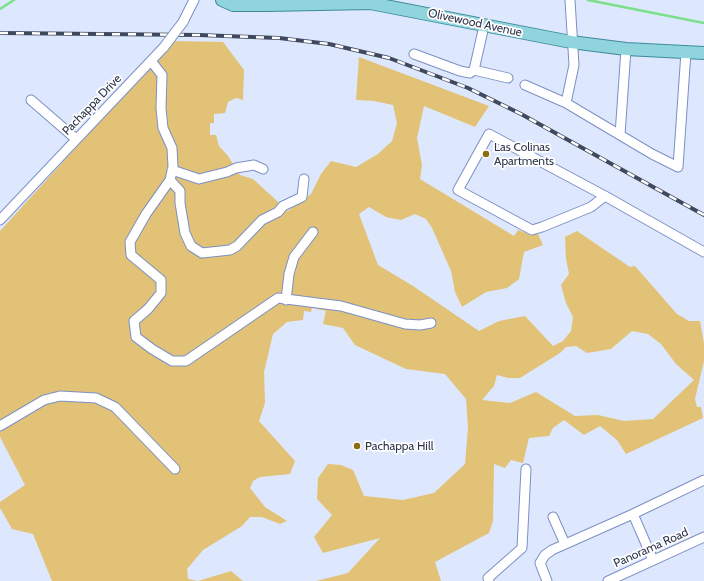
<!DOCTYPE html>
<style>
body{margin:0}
canvas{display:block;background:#dde7fd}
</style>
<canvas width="704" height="581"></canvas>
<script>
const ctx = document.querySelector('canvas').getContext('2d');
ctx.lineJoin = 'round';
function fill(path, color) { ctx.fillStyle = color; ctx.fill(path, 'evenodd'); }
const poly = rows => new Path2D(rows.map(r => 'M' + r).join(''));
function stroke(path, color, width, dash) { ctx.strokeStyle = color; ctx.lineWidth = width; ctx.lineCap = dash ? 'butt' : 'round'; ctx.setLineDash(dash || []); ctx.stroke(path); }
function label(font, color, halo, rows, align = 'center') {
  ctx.font = font + ' Cabin,sans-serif'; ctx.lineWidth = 3.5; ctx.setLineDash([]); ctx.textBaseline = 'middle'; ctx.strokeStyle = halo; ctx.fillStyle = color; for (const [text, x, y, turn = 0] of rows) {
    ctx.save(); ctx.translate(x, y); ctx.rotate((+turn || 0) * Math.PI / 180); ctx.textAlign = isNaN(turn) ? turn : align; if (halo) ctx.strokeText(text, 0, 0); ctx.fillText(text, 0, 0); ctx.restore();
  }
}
const green = poly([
 [173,41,223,42,244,70,243,100,236,98,228,102,225,113,214,114,214,123,210,123,210,135,216,135,219,146,228,156,240,175,253,179,288,211,311,194,321,174,331,161,356,167,378,154,392,141,397,123,393,105,374,101,356,100,359,57,489,106,475,127,424,106,417,138,422,165,420,179,514,236,518,230,531,235,538,234,543,245,524,252,519,279,507,288,486,292,462,307,455,292,451,271,432,228,426,219,415,214,401,220,386,217,369,207,359,214,378,265,413,286,479,331,499,321,525,316,553,346,563,341,571,331,573,317,566,303,561,285,569,274,566,259,565,237,577,231,630,267,635,266,677,314,689,321,700,321,704,344,704,361,695,399,697,407,701,407,703,418,626,454,617,440,600,426,584,435,564,420,553,428,549,436,529,438,523,463,511,460,505,468,494,464,493,521,489,533,435,562,441,581,316,581,348,573,380,538,323,553,314,537,332,515,317,499,318,478,328,464,341,465,353,470,364,496,403,500,434,493,465,464,468,428,466,399,445,374,406,369,355,345,343,328,323,324,326,311,312,308,311,312,304,311,303,320,287,322,273,334,264,372,265,403,259,421,295,461,290,474,260,477,253,481,250,488,265,507,287,521,280,524,262,517,250,517,242,526,203,550,187,569,188,579,198,581,231,571,243,581,52,581,33,534,12,529,0,508,0,502,25,485,0,437,0,231],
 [632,331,648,334,661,344,676,364,694,380,653,419,624,421,598,415,575,416,536,392,510,403,482,400,494,386,497,375,508,378,520,378,560,353,566,347,576,346,587,353,611,349]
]);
const stream = poly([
 [588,0,704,23],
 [0,9,14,0]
]);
const minor = poly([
 [183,22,194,0],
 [484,26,474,70,508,78],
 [414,54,460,71,470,73,474,70],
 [151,61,162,75,161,108,163,128,172,148,173,167,170,180,146,214,130,242,131,255,161,280,161,293,148,309,134,321,136,337,152,349,172,361,186,361,278,298,341,306,405,324,420,325,431,323],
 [525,85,566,103,574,65,570,0],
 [31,100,76,139],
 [566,103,652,154,678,167,686,52],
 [620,135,626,49],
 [172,170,199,179,227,172,236,168,254,165,263,169],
 [170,180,180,191,180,203,185,233,191,246,202,253,230,250,237,246,262,220,278,212,283,206,302,197,304,179],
 [605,196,591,207,542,227,532,230,458,190,489,134,605,196,704,252],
 [0,220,164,47],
 [286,300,289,274,294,257,313,232],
 [0,426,44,400,60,396,96,398,115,407,175,469],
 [553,517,565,544],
 [653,560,633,514,704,480],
 [489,581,488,578,522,548,526,469],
 [547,581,540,563,545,555,552,550,633,514],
 [608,581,704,537]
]);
const major = poly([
 [222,0,233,5,267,5,370,3,571,42,626,49,704,53]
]);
const rail = poly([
 [0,33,199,35,279,38,329,44,389,58,468,88,521,114,704,215]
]);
const minorBridge = poly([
 [164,47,183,22]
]);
const markers = [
 [486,154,4,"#8c6d0f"],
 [357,446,4,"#8c6d0f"]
];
const streetNames = [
 ["Olivewood Avenue",475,23,12],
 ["Pachappa Drive",92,105,-46],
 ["Panorama Road",651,548,-24]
];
const poiNames = [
 ["Las Colinas",494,147],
 ["Apartments",494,161],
 ["Pachappa Hill",365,446]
];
fill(green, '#e2c276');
stroke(stream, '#7ae18a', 2.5);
stroke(minor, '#7c90c4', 11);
stroke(major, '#3e8a9b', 14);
stroke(minor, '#fff', 9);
stroke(major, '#90d4dd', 12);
stroke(rail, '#40485e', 4);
stroke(rail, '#fff', 2.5, [8]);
stroke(minorBridge, '#7c90c4', 11, []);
stroke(minorBridge, '#fff', 9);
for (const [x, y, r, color] of markers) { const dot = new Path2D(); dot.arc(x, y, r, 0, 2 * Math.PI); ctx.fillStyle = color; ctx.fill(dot); stroke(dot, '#fff', 1.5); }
label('12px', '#2e364c', '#fff', streetNames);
label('12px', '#2e364c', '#fff', poiNames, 'left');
</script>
